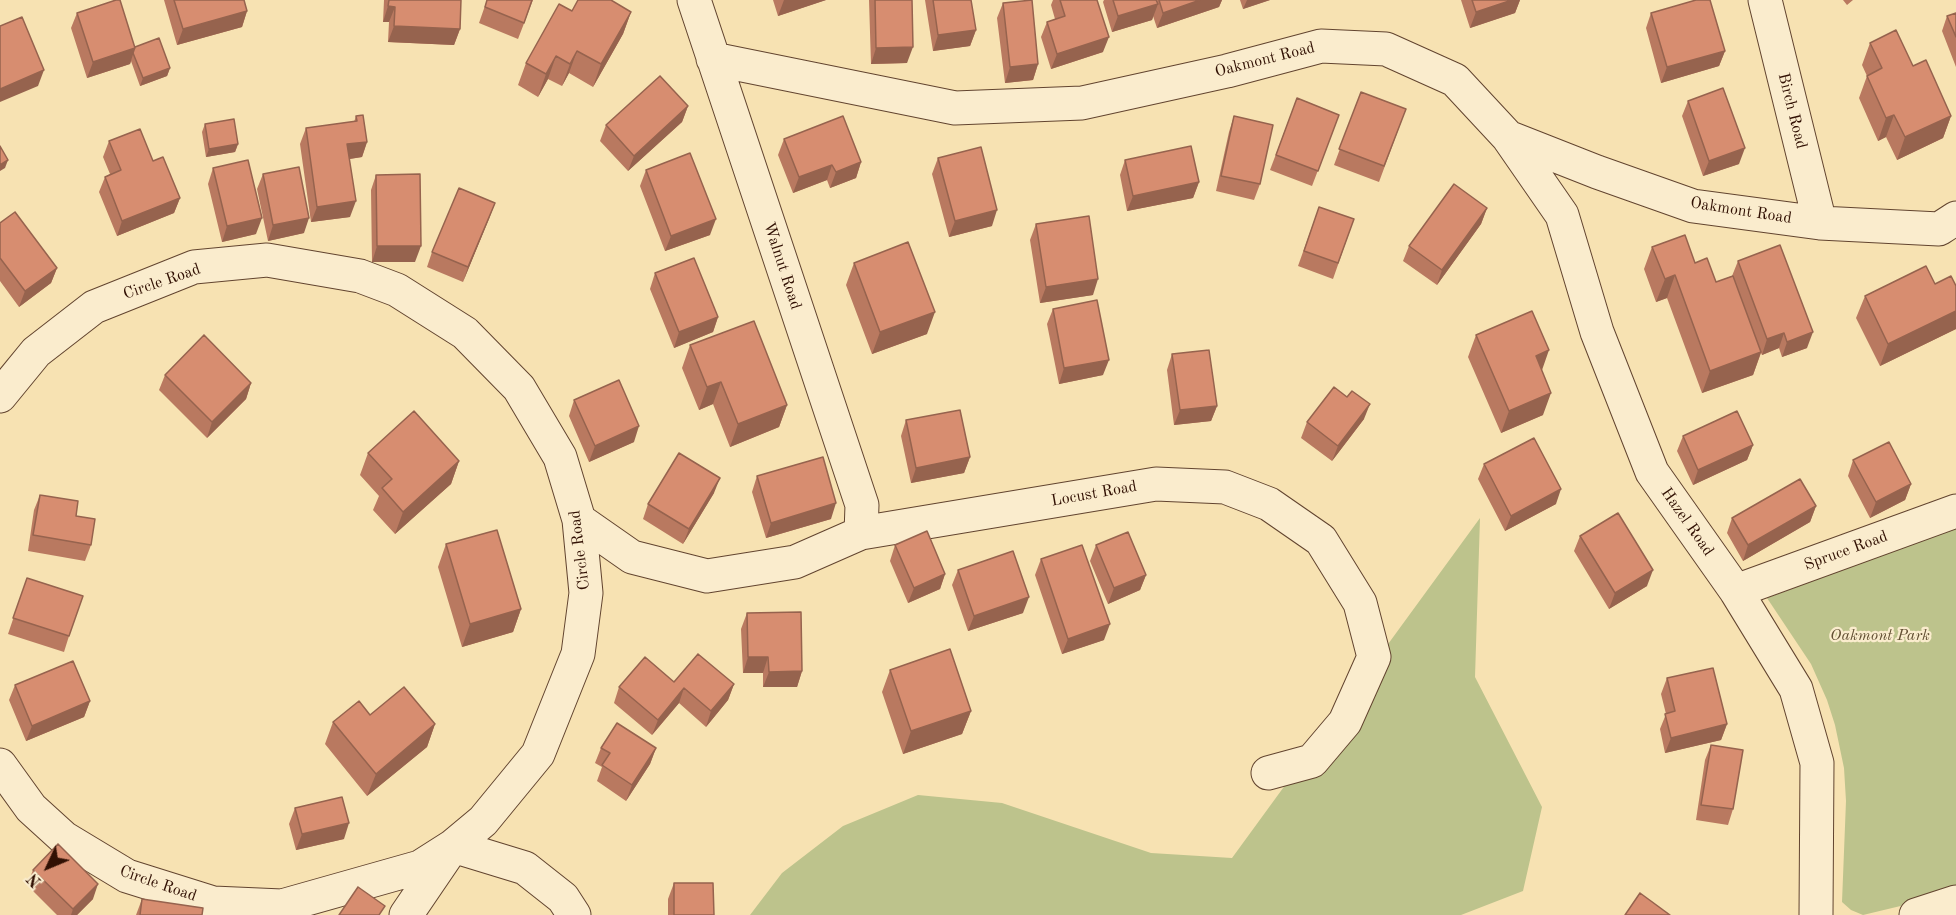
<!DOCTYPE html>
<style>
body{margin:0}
#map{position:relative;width:1956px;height:915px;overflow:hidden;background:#f7e2b2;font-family:"Old Standard TT",serif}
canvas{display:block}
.north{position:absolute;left:18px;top:837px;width:60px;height:60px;-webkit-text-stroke:4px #faeccd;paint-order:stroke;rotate:226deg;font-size:16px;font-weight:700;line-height:24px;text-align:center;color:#311003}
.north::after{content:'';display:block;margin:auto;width:21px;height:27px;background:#311003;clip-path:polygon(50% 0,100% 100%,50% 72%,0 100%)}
</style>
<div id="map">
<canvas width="1956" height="915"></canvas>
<div class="north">N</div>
</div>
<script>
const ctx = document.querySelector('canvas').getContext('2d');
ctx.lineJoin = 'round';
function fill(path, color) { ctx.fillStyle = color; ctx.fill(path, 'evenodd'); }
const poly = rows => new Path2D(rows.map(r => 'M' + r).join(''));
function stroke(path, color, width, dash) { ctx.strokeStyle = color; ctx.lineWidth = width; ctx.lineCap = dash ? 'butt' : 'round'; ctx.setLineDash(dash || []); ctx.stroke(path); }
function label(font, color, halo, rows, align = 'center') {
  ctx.font = font + ' "Old Standard TT",serif'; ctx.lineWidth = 4.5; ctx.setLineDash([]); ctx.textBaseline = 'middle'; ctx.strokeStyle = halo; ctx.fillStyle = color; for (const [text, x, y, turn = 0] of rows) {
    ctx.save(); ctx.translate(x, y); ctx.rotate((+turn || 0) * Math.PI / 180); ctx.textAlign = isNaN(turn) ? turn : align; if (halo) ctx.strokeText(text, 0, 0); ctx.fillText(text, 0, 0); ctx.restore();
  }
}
const green = poly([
 [1480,518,1475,677,1542,807,1523,891,1461,915,750,915,782,873,843,826,918,795,1002,803,1151,853,1232,858],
 [1956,528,1956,888,1938,897,1863,915,1851,910,1842,902,1846,801,1844,768,1835,725,1827,700,1811,664,1767,598]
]);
const minor = poly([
 [694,0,862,505,861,533],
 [1765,0,1820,223],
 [713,59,955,108,1082,103,1227,71,1321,46,1386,49,1455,80,1508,137,1597,172,1693,206,1820,223,1939,229,1956,218],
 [1508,137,1562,215,1597,332,1652,472,1736,591,1796,689,1817,763,1816,915],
 [0,396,36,352,94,307,194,267,267,260,360,276,397,290,465,333,519,388,560,457,579,520,586,593,578,654,538,754,483,821,453,846,420,867,282,906,213,903,127,876,64,838,31,808,0,765],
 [579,520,632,557,707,576,795,562,861,533,1156,484,1225,487,1269,504,1321,540,1360,603,1374,657,1345,722,1312,761,1268,773],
 [1736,591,1956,511],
 [406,915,453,846,525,868,563,898,574,915],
 [1916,915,1956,902]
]);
const wall = poly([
 [164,0,244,0,247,11,242,27,177,45],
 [384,0,461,0,460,29,454,45,388,42,389,22,383,22],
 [487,0,533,0,518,39,479,23],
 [773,0,826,0,778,16],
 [869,0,912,0,907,63,871,64],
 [925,0,971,0,976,30,970,46,933,51],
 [1053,0,1097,0,1103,52,1051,69,1041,37,1047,22,1055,19,1051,5],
 [1104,0,1222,0,1219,7,1157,28,1153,16,1152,20,1112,32,1103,2],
 [1240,0,1270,0,1243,9],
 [1461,0,1520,0,1515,13,1470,28],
 [1843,0,1853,0,1847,5],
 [1003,3,1038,64,1033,80,1005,83,997,18],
 [572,11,631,12,623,34,593,87,569,73,562,86,548,79,538,97,518,85,526,63],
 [77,13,170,68,167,76,140,86,131,61,130,64,87,78,71,28],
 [1651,13,1725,51,1719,66,1661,83,1646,28],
 [1956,13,1956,67,1942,31,1947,16],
 [1870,43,1913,66,1951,116,1943,138,1897,160,1886,137,1878,141,1859,98,1867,76,1862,65],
 [1361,92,1406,109,1379,182,1334,165],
 [1297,98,1339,115,1312,186,1270,170],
 [1688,101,1739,164,1703,176,1682,116],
 [688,106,682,122,628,171,600,141,606,125],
 [356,116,367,142,362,157,350,159,350,217,311,222,300,144,306,128,354,122],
 [1234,116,1260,184,1254,200,1216,191,1229,132],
 [205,124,238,144,235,152,206,157,202,132],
 [784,139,861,162,856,178,830,188,827,180,793,193,778,155],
 [109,141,153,161,180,198,174,213,117,236,99,192,105,177,110,174,103,157],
 [938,158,992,226,949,237,932,174],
 [1125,160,1199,182,1193,198,1127,211,1120,175],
 [213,168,256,234,222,242,208,184],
 [646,170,710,235,665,251,640,186],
 [263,174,304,233,268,241,257,189],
 [376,175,415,262,372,262,371,190],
 [495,203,463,282,427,267,432,252],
 [1319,207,1354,219,1333,279,1298,266],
 [1487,208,1481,224,1437,285,1403,261,1409,246],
 [0,223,57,268,51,283,19,307,0,281],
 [1036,224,1093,295,1040,303,1030,240],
 [1652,247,1695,263,1716,282,1732,276,1738,261,1807,348,1782,357,1779,348,1762,355,1761,353,1753,375,1702,393,1667,298,1656,302,1644,269],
 [854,263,927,334,872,354,846,285],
 [655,273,718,317,713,332,674,348,650,289],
 [1935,284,1956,286,1956,329,1880,366,1856,318,1865,296],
 [1053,309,1103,375,1059,384,1047,324],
 [1476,335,1542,370,1543,415,1501,433,1468,357],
 [690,345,787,405,779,427,730,447,713,404,699,410,682,368],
 [1172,354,1217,406,1211,421,1174,425,1167,370],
 [165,375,251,383,246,399,207,438,159,390],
 [574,400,634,442,589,462,569,416],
 [1364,419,1332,461,1301,438,1307,422],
 [906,420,970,457,964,473,911,483,901,436],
 [1683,436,1753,445,1747,460,1693,485,1677,451],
 [368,453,459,461,451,484,395,534,373,510,379,496,360,475],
 [1853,460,1911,484,1905,500,1870,518,1848,476],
 [1484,464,1556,504,1505,531,1478,479],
 [757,476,831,519,766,538,752,492],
 [714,493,683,544,643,519,648,504],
 [40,495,76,516,91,545,85,561,28,551,34,510],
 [1816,506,1810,522,1743,561,1727,533,1732,518],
 [1580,536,1647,586,1609,609,1574,551],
 [446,544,521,609,513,632,462,647,438,567],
 [895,545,945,574,940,589,908,603,890,561],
 [1096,545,1146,575,1140,590,1108,604,1090,561],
 [1041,559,1104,640,1062,654,1035,575],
 [958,570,1023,613,968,631,952,585],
 [27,578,69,636,64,652,8,634],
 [747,613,802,671,797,687,763,687,763,673,743,673,741,629],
 [890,670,971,711,962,734,903,754,882,692],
 [1667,678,1727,724,1721,740,1665,753,1660,729,1666,714,1661,694],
 [674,682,734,684,728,700,706,727,679,703,652,735,614,703,619,687],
 [15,685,90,701,84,717,26,741,9,700],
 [370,715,435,724,427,747,367,796,325,744,333,722],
 [1711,745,1733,809,1728,825,1696,820,1705,760],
 [601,748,656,748,650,764,626,801,597,781,602,767,595,763],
 [295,808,344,839,296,850,289,824],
 [33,870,93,899,77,915,57,915,27,885],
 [674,883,714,915,668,915,668,899],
 [142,899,202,915,136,915]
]);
const shadedWall = poly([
 [784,0,826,0,778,16],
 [1200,0,1222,0,1219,7,1157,28,1163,13],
 [1247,0,1270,0,1243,9],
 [1512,0,1520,0,1515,13,1470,28,1476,12],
 [1158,4,1152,20,1112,32,1118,16],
 [388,6,395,7,389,22,383,22],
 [247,11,242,27,177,45,183,29],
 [631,12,623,34,593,87,601,64],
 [394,26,460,29,454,45,388,42],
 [976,30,970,46,933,51,938,35],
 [1109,37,1103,52,1051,69,1057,54],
 [913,47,907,63,871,64,876,48],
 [135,48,130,64,87,78,93,62],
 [577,51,569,73,562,86,570,64],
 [1725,51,1719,66,1661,83,1667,67],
 [556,56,548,79,538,97,546,74],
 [1038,64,1033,80,1005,83,1010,67],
 [170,68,167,76,140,86,143,78],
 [44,70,38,86,0,102,0,89],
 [688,106,682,122,628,171,634,156],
 [1894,115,1886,137,1878,141,1886,118],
 [1951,116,1943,138,1897,160,1905,137],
 [367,142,362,157,342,160,347,144],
 [238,144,235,152,206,157,209,149],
 [1745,148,1739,164,1703,176,1709,161],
 [8,160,5,168,0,171,0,165],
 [861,162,856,178,830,188,836,172],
 [832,165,827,180,793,193,799,177],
 [1199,182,1193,198,1127,211,1133,196],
 [180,198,174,213,117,236,122,221],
 [356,201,350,217,311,222,317,207],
 [495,203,489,219,463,282,468,267],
 [1487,208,1481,224,1437,285,1442,270],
 [997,210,992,226,949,237,955,221],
 [262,218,256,234,222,242,227,226],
 [309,218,304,233,268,241,273,225],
 [716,219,710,235,665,251,671,236],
 [377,246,421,246,415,262,372,262],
 [57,268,51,283,19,307,25,291],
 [1675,275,1667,298,1656,302,1665,279],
 [1098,279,1093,295,1040,303,1046,287],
 [1956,311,1956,329,1880,366,1888,344],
 [935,312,927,334,872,354,880,332],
 [718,317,713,332,674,348,679,332],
 [1813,332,1807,348,1782,357,1787,342],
 [1784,333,1779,348,1762,355,1767,339],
 [1549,350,1541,373,1536,356],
 [1761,352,1753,375,1702,393,1710,371],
 [1109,360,1103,375,1059,384,1064,368],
 [721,382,713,404,699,410,707,387],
 [251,383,246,399,207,438,212,422],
 [1551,393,1543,415,1501,433,1509,411],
 [1370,404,1364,419,1332,461,1338,446],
 [787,405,779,427,730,447,738,424],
 [1217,406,1211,421,1174,425,1180,410],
 [639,426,634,442,589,462,595,446],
 [1753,445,1747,460,1693,485,1698,470],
 [970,457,964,473,911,483,916,468],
 [459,461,451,484,395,534,403,512],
 [720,478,714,493,683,544,689,529],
 [1911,484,1905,500,1870,518,1876,502],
 [1561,489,1556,504,1505,531,1511,516],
 [836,503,831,519,766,538,771,523],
 [1816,506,1810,522,1743,561,1748,545],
 [1653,570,1647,586,1609,609,1615,593],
 [945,574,940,589,908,603,914,588],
 [1146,575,1140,590,1108,604,1114,588],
 [1029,597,1023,613,968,631,974,616],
 [521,609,513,632,462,647,470,624],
 [1110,624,1104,640,1062,654,1068,639],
 [748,657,768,657,763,673,743,673],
 [802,671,797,687,763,687,769,672],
 [734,684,728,700,706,727,711,711],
 [684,688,679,703,652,735,658,720],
 [90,701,84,717,26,741,32,726],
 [971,711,962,734,903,754,911,731],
 [435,724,427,747,367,796,376,774],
 [1727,724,1721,740,1665,753,1671,738],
 [656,748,650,764,626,801,632,785],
 [349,823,344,839,296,850,302,834],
 [98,884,93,899,77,915,71,915,73,909]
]);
const building = poly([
 [116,0,120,0,135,48,93,62,77,13,116,0],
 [174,0,244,0,247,11,183,29,174,0],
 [389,0,461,0,460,29,394,26,395,7,388,6,389,0],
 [487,0,532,0,524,23,485,7,487,0],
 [578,0,611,0,631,12,601,64,577,51,570,64,556,56,546,74,526,63,559,4,572,11,578,0],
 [875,0,912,0,913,47,876,48,875,0],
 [933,0,971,0,976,30,938,35,933,0],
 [1032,0,1038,64,1010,67,1003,3,1032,0],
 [1060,0,1097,0,1109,37,1057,54,1047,22,1065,16,1060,0],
 [1113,0,1156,0,1158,4,1118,16,1113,0],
 [1159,0,1200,0,1163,13,1159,0],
 [1472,0,1512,0,1476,12,1472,0],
 [1696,0,1710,0,1725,51,1667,67,1651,13,1696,0],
 [1956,13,1956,37,1947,16,1956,13],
 [22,17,44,70,0,89,0,26,22,17],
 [1896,30,1913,66,1926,60,1951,116,1905,137,1894,115,1886,118,1867,76,1882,68,1870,43,1896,30],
 [159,38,170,68,143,78,133,53,135,47,159,38],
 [660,76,688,106,634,156,606,125,660,76],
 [1723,88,1745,148,1709,161,1688,101,1723,88],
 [1361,92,1406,109,1384,166,1339,149,1361,92],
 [1297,98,1339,115,1318,171,1276,155,1297,98],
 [363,115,367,142,347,144,356,201,317,207,306,128,357,121,356,116,363,115],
 [843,116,861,162,836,172,832,165,799,177,784,139,843,116],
 [1234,116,1273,125,1260,184,1221,176,1234,116],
 [234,119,238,144,209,149,205,124,234,119],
 [140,129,153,161,163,157,180,198,122,221,105,177,121,170,109,141,140,129],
 [0,146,8,160,0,165,0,146],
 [1191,146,1199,182,1133,196,1125,160,1191,146],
 [981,147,997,210,955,221,938,158,981,147],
 [690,153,716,219,671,236,646,170,690,153],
 [248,160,262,218,227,226,213,168,248,160],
 [299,167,309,218,273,225,263,174,299,167],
 [420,174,421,246,377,246,376,175,420,174],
 [1454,184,1487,208,1442,270,1409,246,1454,184],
 [459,188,495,203,468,267,432,252,459,188],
 [1319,207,1354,219,1338,263,1304,251,1319,207],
 [15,212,57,268,25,291,0,258,0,223,15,212],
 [1089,216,1098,279,1046,287,1036,224,1089,216],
 [1685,235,1695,263,1707,258,1716,282,1733,276,1761,352,1710,371,1675,275,1665,279,1652,247,1685,235],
 [908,242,935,312,880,332,854,263,908,242],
 [1780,245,1813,332,1787,342,1784,333,1767,339,1738,261,1780,245],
 [694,258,718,317,679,332,655,273,694,258],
 [1926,266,1935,284,1951,276,1956,286,1956,311,1888,344,1865,296,1926,266],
 [1097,300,1109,360,1064,368,1053,309,1097,300],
 [1532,311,1549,350,1536,356,1551,393,1509,411,1476,335,1532,311],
 [754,321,787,405,738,424,721,382,707,387,690,345,754,321],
 [204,335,251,383,212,422,165,375,204,335],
 [1209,350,1217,406,1180,410,1172,354,1209,350],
 [619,380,639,426,595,446,574,400,619,380],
 [1334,387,1347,397,1352,391,1370,404,1338,446,1307,422,1334,387],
 [960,410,970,457,916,468,906,420,960,410],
 [414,411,459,461,403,512,382,488,392,479,368,453,414,411],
 [1737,411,1753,445,1698,470,1683,436,1737,411],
 [1534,438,1561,489,1511,516,1484,464,1534,438],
 [1889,442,1911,484,1876,502,1853,460,1889,442],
 [679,453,720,478,689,529,648,504,679,453],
 [823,457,836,503,771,523,757,476,823,457],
 [1800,479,1816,506,1748,545,1732,518,1800,479],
 [40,495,78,501,76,516,95,519,91,545,33,535,40,495],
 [1618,513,1653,570,1615,593,1580,536,1618,513],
 [497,530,521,609,470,624,446,544,497,530],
 [927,531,945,574,914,588,895,545,927,531],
 [1128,532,1146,575,1114,588,1096,545,1128,532],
 [1082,545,1110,624,1068,639,1041,559,1082,545],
 [1013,551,1029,597,974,616,958,570,1013,551],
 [27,578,83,596,69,636,13,618,27,578],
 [801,612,802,671,769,672,768,657,748,657,747,613,801,612],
 [950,649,971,711,911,731,890,670,950,649],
 [698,654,734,684,711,711,684,688,658,720,619,687,645,657,674,682,698,654],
 [73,661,90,701,32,726,15,685,73,661],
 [1713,668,1727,724,1671,738,1665,714,1675,711,1667,678,1713,668],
 [404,687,435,724,376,774,333,722,359,701,370,715,404,687],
 [617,723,656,748,632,785,602,765,610,753,601,748,617,723],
 [1711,745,1743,750,1733,809,1701,805,1711,745],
 [342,797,349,823,302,834,295,808,342,797],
 [58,844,98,884,73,909,33,870,58,844],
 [674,883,713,883,714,915,674,915,674,883],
 [358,887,385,906,379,915,339,915,358,887],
 [1640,893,1670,915,1625,915,1640,893],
 [142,899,203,908,202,915,140,915,142,899]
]);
const streetNames = [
 ["Oakmont Road",1265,60,-14],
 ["Birch Road",1792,111,76],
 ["Oakmont Road",1741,211,9],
 ["Walnut Road",782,266,72],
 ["Circle Road",162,282,-19],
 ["Locust Road",1094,494,-10],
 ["Hazel Road",1687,522,55],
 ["Circle Road",580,550,-97],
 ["Spruce Road",1846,551,-20],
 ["Circle Road",158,884,19]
];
const parkNames = [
 ["Oakmont Park",1880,636]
];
fill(green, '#bdc38c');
stroke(minor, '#62442f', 35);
stroke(minor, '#faeccd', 33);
fill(wall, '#b97960');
fill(shadedWall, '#96634e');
fill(building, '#d78d70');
stroke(building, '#96634e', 1.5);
label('16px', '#311003', '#faeccd', streetNames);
label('italic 16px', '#624f33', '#faeccd', parkNames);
</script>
